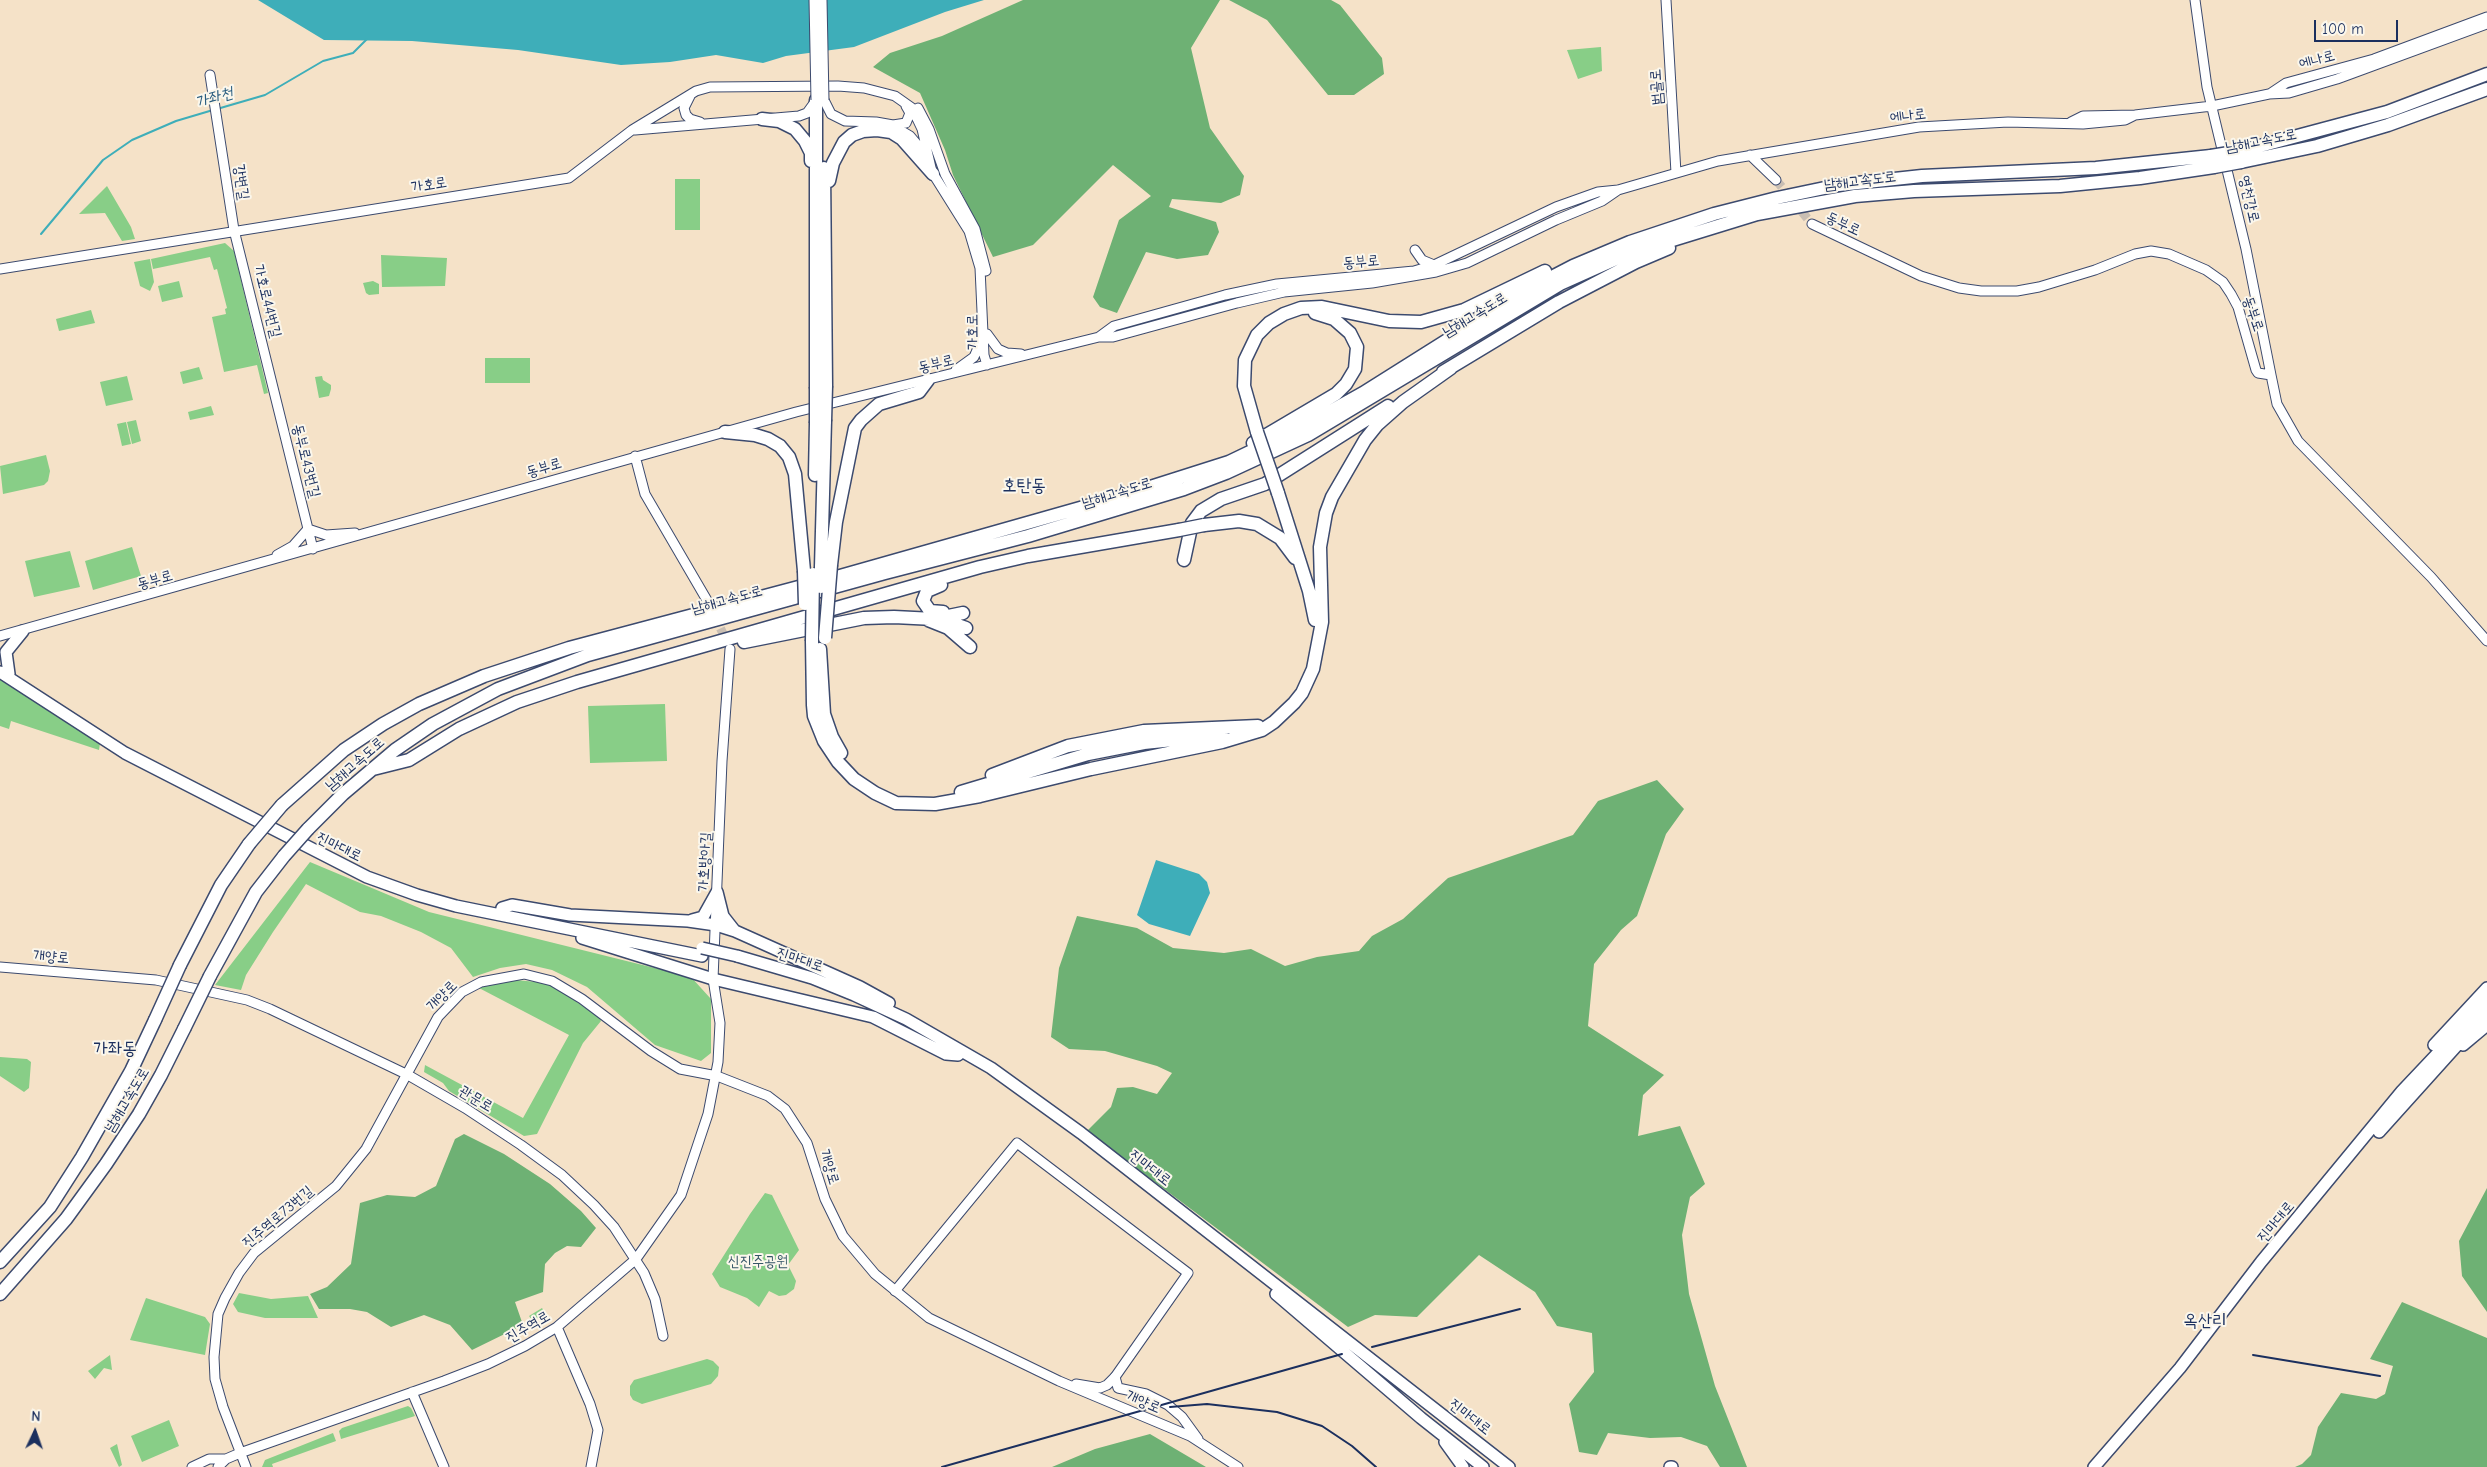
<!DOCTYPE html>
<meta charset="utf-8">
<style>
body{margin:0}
#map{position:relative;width:2487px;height:1467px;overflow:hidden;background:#f5e2c8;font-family:"Comic Neue",sans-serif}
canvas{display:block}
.north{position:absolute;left:10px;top:1407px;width:50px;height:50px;-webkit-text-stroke:4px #fbf7ec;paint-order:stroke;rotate:3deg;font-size:14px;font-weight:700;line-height:20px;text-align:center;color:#1b2f5e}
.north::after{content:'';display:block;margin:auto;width:18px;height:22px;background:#1b2f5e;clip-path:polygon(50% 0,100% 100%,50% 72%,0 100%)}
.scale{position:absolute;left:2314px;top:20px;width:84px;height:22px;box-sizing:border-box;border:2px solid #1b2f5e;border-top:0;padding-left:6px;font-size:15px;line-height:18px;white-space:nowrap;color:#1b2f5e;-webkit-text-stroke:4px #fbf7ec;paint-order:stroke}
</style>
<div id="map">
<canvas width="2487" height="1467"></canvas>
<div class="north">N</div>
<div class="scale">100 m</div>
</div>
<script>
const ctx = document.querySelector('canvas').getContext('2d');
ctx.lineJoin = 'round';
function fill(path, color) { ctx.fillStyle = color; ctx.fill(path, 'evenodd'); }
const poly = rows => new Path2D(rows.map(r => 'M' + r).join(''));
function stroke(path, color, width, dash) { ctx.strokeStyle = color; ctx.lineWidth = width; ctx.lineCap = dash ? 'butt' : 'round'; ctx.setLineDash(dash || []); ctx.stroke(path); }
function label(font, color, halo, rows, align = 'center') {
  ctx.font = font + ' "Comic Neue","Poor Story",sans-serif'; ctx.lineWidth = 4; ctx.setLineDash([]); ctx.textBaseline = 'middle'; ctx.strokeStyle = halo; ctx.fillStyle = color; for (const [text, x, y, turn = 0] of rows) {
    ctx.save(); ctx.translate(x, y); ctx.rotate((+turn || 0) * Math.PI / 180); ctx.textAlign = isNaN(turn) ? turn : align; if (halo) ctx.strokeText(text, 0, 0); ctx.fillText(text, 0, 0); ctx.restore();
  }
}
const green = poly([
 [1601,47,1602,71,1578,79,1567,50],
 [675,179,700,179,700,230,675,230],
 [107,186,131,227,135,239,122,241,105,213,79,214],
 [225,243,234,251,268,393,264,394,257,365,224,372,212,317,226,314,225,309,227,308,217,269,214,270,210,257,153,269,151,259],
 [381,255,447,258,445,286,382,287],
 [150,259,154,282,150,291,140,286,134,262],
 [179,281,183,297,162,302,158,286],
 [373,281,379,284,379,294,369,295,366,293,363,283],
 [91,310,95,323,59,331,56,319],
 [485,358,530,358,530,383,485,383],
 [199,367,203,379,183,384,180,372],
 [127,376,133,400,106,406,100,382],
 [322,376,323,380,331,385,331,389,329,396,319,398,315,377],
 [211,406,214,415,190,420,188,412],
 [136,420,141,441,132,444,127,422],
 [126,422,131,444,122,446,117,424],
 [46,455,50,471,48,481,44,485,3,494,0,466],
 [132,547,141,576,93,590,85,561],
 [70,551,80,587,34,597,25,561],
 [4,679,100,743,99,750,11,721,9,729,0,726,0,680],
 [665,704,667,761,590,763,588,706],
 [310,862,429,912,691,977,711,999,711,1053,701,1061,655,1045,587,987,552,970,526,964,500,968,473,977,451,948,421,932,381,916,360,912,306,884,273,932,246,975,241,990,215,985],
 [515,980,549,983,599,1017,601,1021,583,1043,537,1134,524,1136,449,1091,443,1083,424,1072,425,1065,523,1118,569,1035,479,988,494,982],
 [0,1057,27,1059,31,1062,29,1088,24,1092,0,1076],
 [765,1193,772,1195,799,1250,788,1265,796,1281,794,1289,786,1295,779,1296,769,1291,759,1307,747,1298,720,1287,712,1274,750,1214],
 [239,1293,271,1299,308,1296,318,1318,265,1318,238,1312,233,1304],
 [146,1298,205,1317,210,1324,205,1355,130,1340],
 [542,1308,545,1313,533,1321,529,1316],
 [110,1355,112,1370,104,1368,95,1379,88,1371],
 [707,1359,713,1361,719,1367,718,1376,711,1384,642,1404,633,1400,630,1395,630,1386,634,1380],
 [408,1406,411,1408,415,1416,341,1439,339,1431,342,1428],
 [169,1420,179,1446,142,1462,131,1436],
 [333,1433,336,1441,272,1464,273,1467,262,1467,265,1460],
 [117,1444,122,1465,119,1467,110,1448]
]);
const forest = poly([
 [1023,0,1220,0,1191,48,1210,128,1244,176,1240,195,1221,203,1172,199,1169,207,1216,222,1219,232,1208,255,1177,259,1146,252,1117,313,1100,307,1093,297,1119,220,1151,196,1113,165,1033,245,993,257,953,175,945,150,920,93,873,67,890,53,942,36],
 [1229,0,1331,0,1340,5,1382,58,1384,74,1354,95,1328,95,1267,20],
 [1657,780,1684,809,1666,834,1637,916,1621,930,1594,964,1588,1026,1664,1075,1643,1095,1638,1136,1680,1126,1705,1184,1690,1197,1682,1235,1689,1294,1715,1386,1747,1467,1720,1467,1707,1446,1681,1437,1650,1438,1608,1433,1597,1455,1579,1452,1569,1404,1594,1372,1592,1333,1557,1326,1535,1292,1479,1255,1417,1317,1375,1315,1348,1327,1087,1131,1111,1107,1117,1088,1133,1087,1157,1094,1172,1073,1157,1066,1105,1051,1069,1049,1051,1037,1059,968,1077,916,1137,928,1173,948,1224,953,1251,949,1285,966,1317,957,1359,951,1372,936,1403,919,1448,878,1573,835,1598,801],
 [464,1134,504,1154,550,1184,581,1211,596,1228,581,1247,567,1246,555,1253,545,1264,543,1292,515,1302,523,1325,472,1350,450,1325,424,1315,391,1327,367,1312,350,1309,319,1309,310,1294,327,1287,351,1264,360,1203,387,1195,415,1197,436,1186,455,1139],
 [2487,1188,2487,1312,2462,1276,2459,1241],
 [2402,1302,2487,1338,2487,1467,2295,1467,2302,1464,2311,1455,2318,1427,2341,1393,2376,1399,2385,1394,2393,1366,2370,1359],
 [1150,1434,1206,1467,1052,1467,1095,1449]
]);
const water = poly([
 [258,0,984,0,945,12,854,47,786,56,763,63,716,55,670,62,621,65,518,50,412,41,324,40],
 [1156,860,1199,874,1207,882,1210,893,1190,936,1149,924,1137,915]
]);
const stream = poly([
 [217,109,265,95,323,61,353,53,367,39],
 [41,234,103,160,132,140,176,121,213,110]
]);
const tertiaryTunnel = poly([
 [1776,180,1812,224],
 [715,616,728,645]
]);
const tertiary = poly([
 [1666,0,1676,173],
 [2195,0,2207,87,2246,249,2271,375],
 [210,75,234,230,313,549],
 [2271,93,2286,83,2374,59,2487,17],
 [690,96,684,108,686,115,690,119,700,122],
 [824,100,831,114,845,121,876,122,893,125,906,123,910,113,906,106],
 [918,108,929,129,945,174,975,229,986,271],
 [2071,122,2083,116,2135,115,2212,106,2269,94,2289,93,2337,79,2487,24],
 [893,126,910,136,926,155],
 [635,130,799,116,807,113,815,102],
 [1750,155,1776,180],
 [1812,224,1921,276,1959,288,1981,291,2017,291,2039,287,2095,270,2135,254,2151,251,2169,254,2206,270,2223,282,2231,294,2238,307,2256,370,2258,373,2271,375,2277,404,2298,441,2431,577,2487,641],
 [1415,250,1422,260,1434,265],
 [0,269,569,178,632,130,696,91,710,87,838,86,864,88,895,96,912,108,922,129,932,172,969,231,980,268,984,355,987,365],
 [987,334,998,349,1007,353,1021,354],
 [1099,337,1114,326,1225,295,1277,284,1414,271,1434,265,1556,207,1598,192,1618,190,1718,161,1919,127,2008,122,2083,124,2125,120,2135,115],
 [956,370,974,357,981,341],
 [635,456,645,494,708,602],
 [277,555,293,546,308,529,326,535,355,533],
 [0,636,796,412,1099,337,1113,337,1237,303,1284,292,1372,283,1436,272,1467,263,1556,220,1602,201,1618,190],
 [0,967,156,980,247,1000,270,1009,408,1075,465,1108,521,1145,562,1175,594,1205,614,1227,644,1273,655,1299,663,1336],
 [895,1291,1017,1143,1188,1273,1115,1377],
 [557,1327,590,1404,598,1430,591,1467],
 [412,1392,444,1467],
 [192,1467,209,1459,226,1459],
 [218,1467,226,1459,240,1453,444,1381,488,1364,525,1346,557,1327,636,1259,681,1195,708,1114,718,1062,720,1023,713,979,722,761,730,649],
 [246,1467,223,1407,215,1379,214,1357,218,1314,225,1298,239,1273,254,1253,336,1186,366,1149,438,1017,462,992,481,982,524,974,552,981,582,999,651,1051,680,1069,717,1076]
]);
const secondary = poly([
 [717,1076,768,1096,785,1109,807,1143,825,1199,843,1236,875,1274,929,1318,1059,1381,1190,1436,1238,1467],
 [1076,1384,1100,1388,1107,1385,1115,1377,1118,1388,1146,1394,1168,1405,1182,1417,1198,1439]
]);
const trunk = poly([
 [0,672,125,753,367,877,417,895,456,906,702,956],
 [9,674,6,652,23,631],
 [502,908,512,905,570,915,688,921,716,925,735,931,860,987,889,1003],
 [692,920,703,917,717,892,723,916,734,930],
 [582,938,713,979,873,1017,946,1054,958,1055],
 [737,956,812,978,854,995,906,1019,991,1068,1081,1133,1509,1467],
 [2434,1045,2487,988],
 [2463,1045,2487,1025],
 [2379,1132,2487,1012],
 [1276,1294,1421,1418,1483,1467],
 [1445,1442,1463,1467],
 [1670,1467,1672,1467],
 [2094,1467,2180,1368,2261,1262,2402,1091,2487,1001]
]);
const motorway = poly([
 [762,119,779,121,795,129,805,141,811,153,811,161],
 [2241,151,2387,112,2487,74],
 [2241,162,2317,146,2388,125,2487,89],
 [824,168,826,386],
 [829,181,833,163,844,142,852,135,863,131,877,130,891,132,902,139,933,174],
 [1443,372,1559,302,1636,262,1669,248],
 [816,387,816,100],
 [725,432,755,435,768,439,780,446,789,457,795,474,804,571],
 [1257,432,1244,386,1245,360,1257,335,1269,323,1284,314,1301,308,1322,307,1389,321,1421,322,1464,310,1545,271],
 [1253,443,1336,394,1346,384,1355,369,1357,347,1350,333,1334,319,1315,313],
 [815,475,816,423],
 [1278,493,1309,591,1315,620],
 [1204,525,1239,521,1257,524,1280,538,1295,558],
 [1184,560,1192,523,1201,511,1221,499,1265,484,1388,406],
 [831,565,836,522,855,428,861,420,879,404,919,392,928,380],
 [821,567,825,421],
 [941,585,927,591,923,601,930,611,943,612],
 [928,620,948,628,970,647],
 [946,621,966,628],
 [812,641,813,705,814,716,824,741,838,762,854,779,875,793,896,803,935,804,980,796,1091,769,1222,742,1262,730,1274,722,1294,703,1302,693,1313,669,1322,622,1320,547,1326,513,1332,497,1365,440,1377,425,1403,402,1451,368],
 [744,642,864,618,894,617,934,619,963,613],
 [820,649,824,714,832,737,841,753],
 [373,769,409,760,459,729,517,702,577,682,980,567,1028,556,1179,530],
 [992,775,1068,746,1144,731,1258,726],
 [961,792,1088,754,1144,743,1222,735],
 [282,805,344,750,383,724,419,704,484,676,569,648,840,576,1119,497,1229,462,1306,425,1363,393,1525,291,1573,266,1630,242,1714,214,1777,198,1839,185,1922,176,2096,168,2211,156],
 [308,829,343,794,395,750,433,724,498,689,588,655,885,573,1028,536,1184,489,1226,473,1308,435,1560,284,1627,254,1757,214,1855,196,1914,191,2060,186,2140,178,2214,167],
 [180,965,221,885,249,844],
 [210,976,256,892,284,856],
 [0,1262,50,1207,82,1157,131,1071,155,1020],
 [0,1294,66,1219,106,1164,139,1114,161,1075,184,1029]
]);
const rail = poly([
 [1372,1347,1520,1309],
 [2253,1355,2380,1376],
 [1170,1407,1207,1404,1277,1412,1322,1426,1352,1446,1376,1467],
 [942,1467,1342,1354]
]);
const tertiaryBridge = poly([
 [814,0,816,100],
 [822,0,824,100]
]);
const trunkBridge = poly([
 [702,948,737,956]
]);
const motorwayBridge = poly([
 [2211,156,2241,151],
 [2214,167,2241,162],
 [825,421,826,386],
 [816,423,816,387],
 [1257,432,1278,493],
 [1179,530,1204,525],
 [804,571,805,604],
 [821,587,821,567],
 [825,638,831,565],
 [812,641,813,574],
 [249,844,282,805],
 [284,856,308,829],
 [155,1020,180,965],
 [184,1029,210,976]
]);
const streetNames = [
 ["에나로",2317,60,-15],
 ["범골로",1657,87,-94],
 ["에나로",1908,116,-7],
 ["남해고속도로",2261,141,-11],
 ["남해고속도로",1860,181,-7],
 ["강변길",241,182,82],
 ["가호로",429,185,-9],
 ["영천강로",2249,199,77],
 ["동부로",1843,224,25],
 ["동부로",1361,262,-5],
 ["가호로44번길",267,301,76],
 ["동부로",2253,314,71],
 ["남해고속도로",1475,315,-31],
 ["가호로",973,332,-91],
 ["동부로",936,364,-14],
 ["동부로43번길",306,461,76],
 ["동부로",544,468,-17],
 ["남해고속도로",1117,493,-17],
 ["동부로",155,580,-16],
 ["남해고속도로",727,600,-15],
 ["남해고속도로",355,764,-41],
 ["진마대로",339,847,26],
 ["가호방아길",705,862,-87],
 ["개양로",51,957,5],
 ["진마대로",800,960,18],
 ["개양로",442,996,-45],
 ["관문로",476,1099,31],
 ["남해고속도로",127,1100,-59],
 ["개양로",829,1167,73],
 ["진마대로",1150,1168,38],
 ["진주역로73번길",278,1217,-40],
 ["진마대로",2276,1222,-50],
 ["진주역로",528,1327,-30],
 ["개양로",1143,1402,23],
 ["진마대로",1470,1417,38]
];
const parkNames = [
 ["신진주공원",758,1262]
];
const waterNames = [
 ["가좌천",214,98,-16]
];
const quarterNames = [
 ["호탄동",1024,486],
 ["가좌동",115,1049],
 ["옥산리",2205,1321]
];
fill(green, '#88ce87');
fill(forest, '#6eb174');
fill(water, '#3eaeb9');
stroke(stream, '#3eaeb9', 2);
stroke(tertiaryTunnel, '#c9beb3', 9, [9, 4.5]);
stroke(tertiary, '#3c4a6e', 11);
stroke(secondary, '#3c4a6e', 11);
stroke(trunk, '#3c4a6e', 14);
stroke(motorway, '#3c4a6e', 15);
stroke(tertiary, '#fff', 9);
stroke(secondary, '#fff', 9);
stroke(trunk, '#fff', 11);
stroke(motorway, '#fff', 12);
stroke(rail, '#1b2f5e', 2);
stroke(tertiaryBridge, '#3c4a6e', 11, []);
stroke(trunkBridge, '#3c4a6e', 14, []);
stroke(motorwayBridge, '#3c4a6e', 15, []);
stroke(tertiaryBridge, '#fff', 9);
stroke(trunkBridge, '#fff', 11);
stroke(motorwayBridge, '#fff', 12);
label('15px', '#1b2f5e', '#fbf7ec', streetNames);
label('15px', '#365768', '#fbf7ec', parkNames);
label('italic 16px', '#275b7e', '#fbf7ec', waterNames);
label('18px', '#1b2f5e', '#fbf7ec', quarterNames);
</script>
